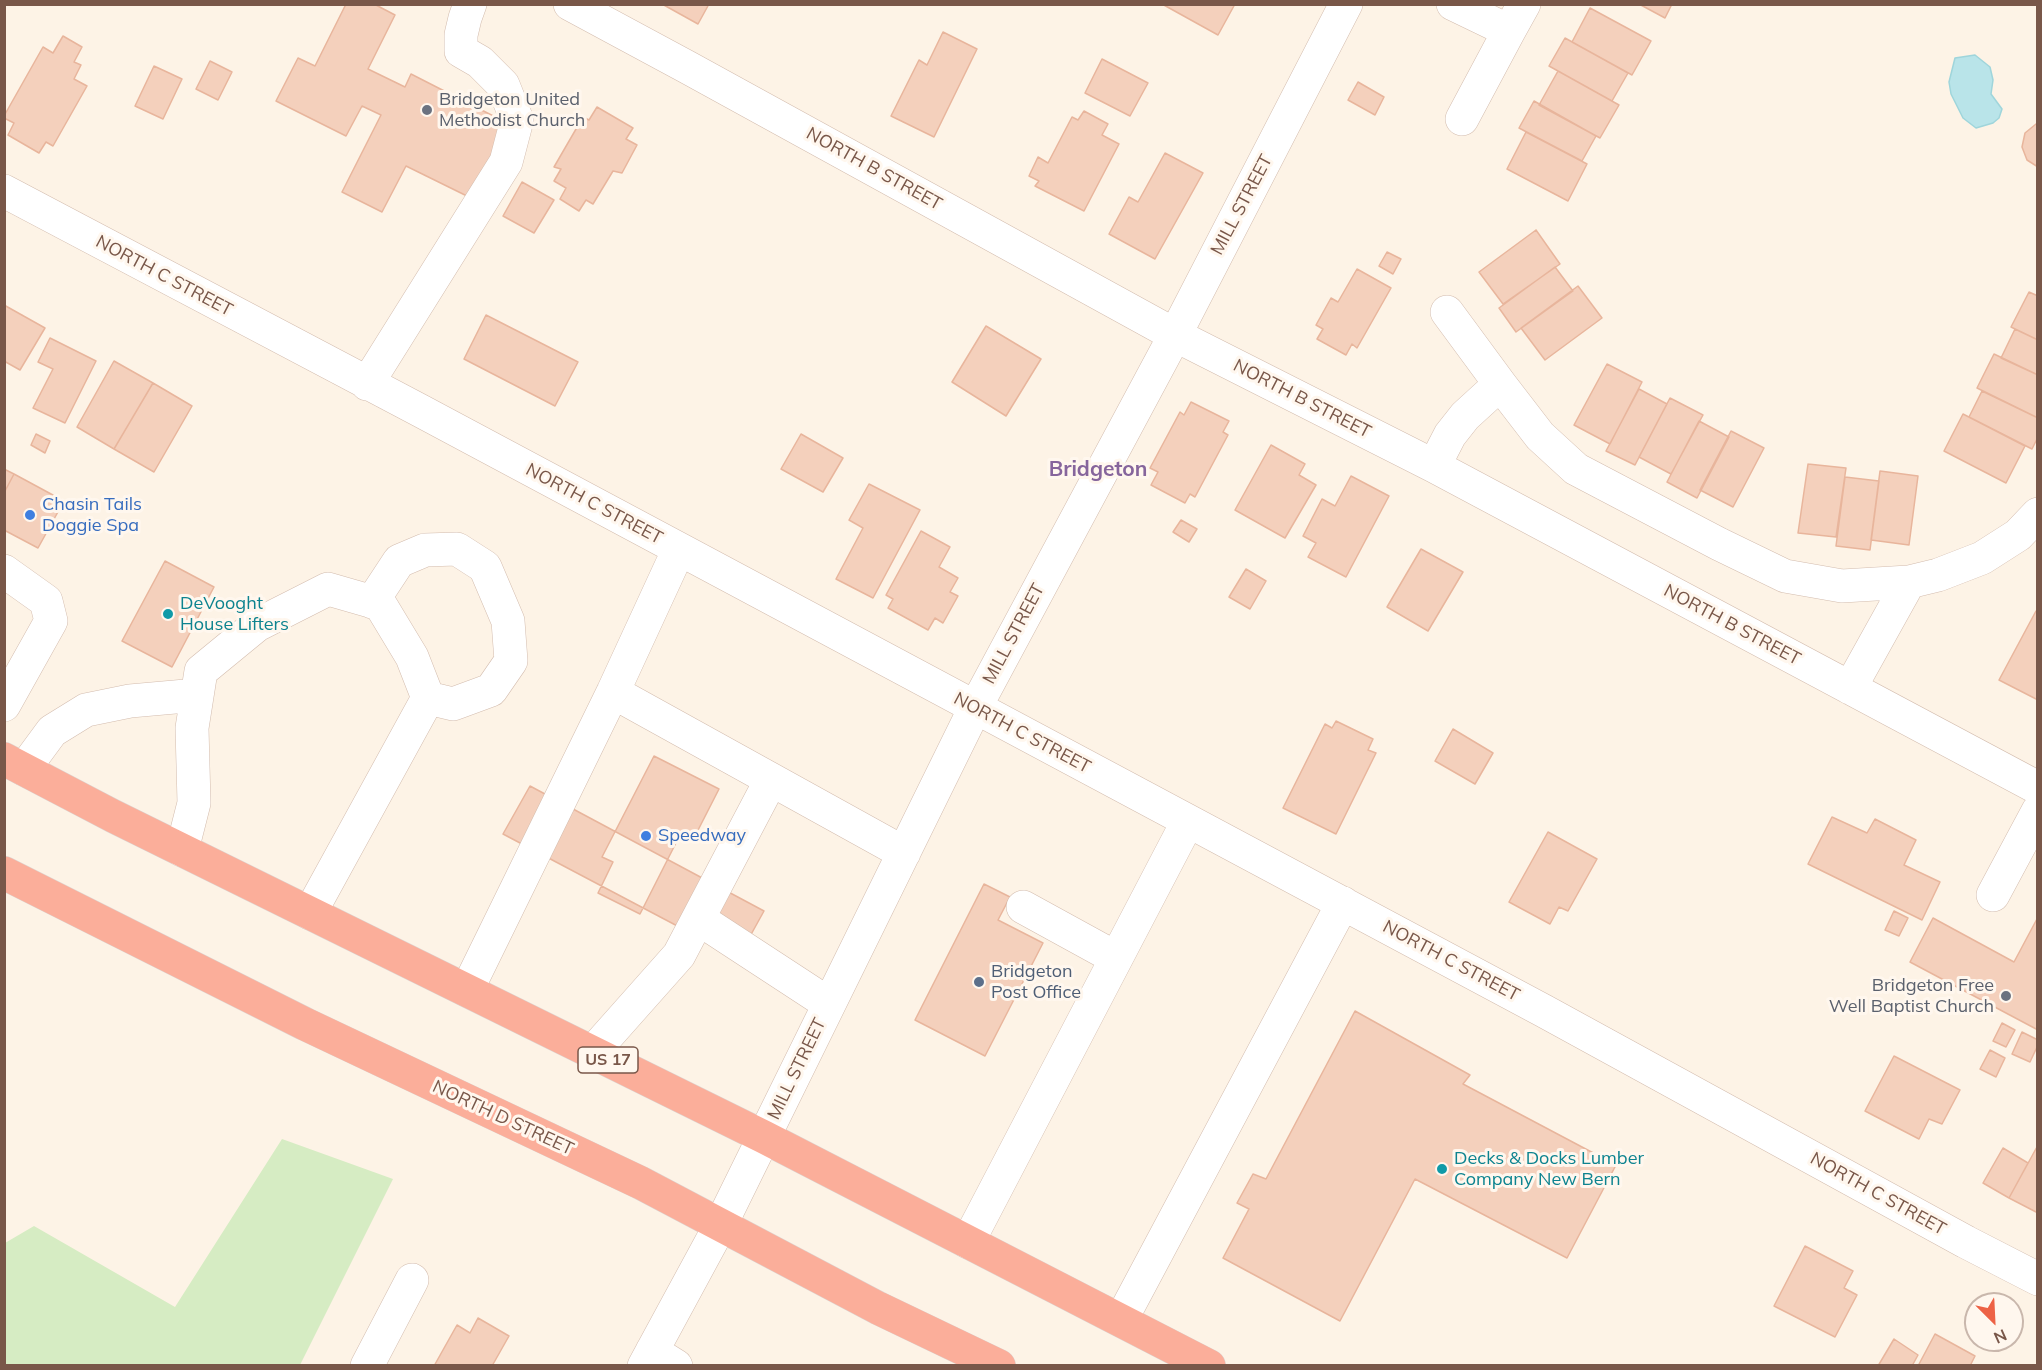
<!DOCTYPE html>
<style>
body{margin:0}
#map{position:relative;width:2042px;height:1370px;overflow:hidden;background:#fdf3e6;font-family:Mulish,sans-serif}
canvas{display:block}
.frame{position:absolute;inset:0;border:6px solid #795749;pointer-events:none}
.north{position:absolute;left:1964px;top:1292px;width:60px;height:60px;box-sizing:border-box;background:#fff7ee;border:2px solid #c9b7ac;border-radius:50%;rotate:156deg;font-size:16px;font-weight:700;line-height:24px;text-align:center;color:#795749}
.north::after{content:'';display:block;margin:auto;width:21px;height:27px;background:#ed6245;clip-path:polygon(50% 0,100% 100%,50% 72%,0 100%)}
</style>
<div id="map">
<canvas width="2042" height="1370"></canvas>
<div class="frame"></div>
<div class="north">N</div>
</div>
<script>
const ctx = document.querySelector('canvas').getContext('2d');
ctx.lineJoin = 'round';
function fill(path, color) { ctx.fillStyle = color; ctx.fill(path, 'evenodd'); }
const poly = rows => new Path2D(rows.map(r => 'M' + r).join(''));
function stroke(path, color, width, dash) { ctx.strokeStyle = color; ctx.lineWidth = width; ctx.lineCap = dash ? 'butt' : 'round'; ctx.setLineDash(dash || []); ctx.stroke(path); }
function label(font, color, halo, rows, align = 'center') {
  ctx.font = font + ' Mulish,sans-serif'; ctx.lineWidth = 6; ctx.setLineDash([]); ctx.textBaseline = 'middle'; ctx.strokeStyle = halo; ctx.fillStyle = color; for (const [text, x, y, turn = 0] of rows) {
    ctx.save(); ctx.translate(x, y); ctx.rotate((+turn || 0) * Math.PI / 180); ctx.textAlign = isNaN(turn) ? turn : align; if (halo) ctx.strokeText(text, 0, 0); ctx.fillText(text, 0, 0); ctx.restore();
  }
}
const green = poly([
 [282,1139,393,1179,300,1365,5,1365,5,1243,34,1226,175,1307]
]);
const water = poly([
 [1975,55,1990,67,1993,80,1991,94,2002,109,1999,118,1993,123,1976,128,1963,118,1951,94,1949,82,1955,58,1975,55]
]);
const building = poly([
 [346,4,374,4,395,15,368,69,405,87,411,74,509,124,471,198,406,166,382,212,342,192,381,115,362,106,346,136,276,101,298,58,315,66,346,4],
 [662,4,709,4,698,24,662,4],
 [1162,4,1235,4,1218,35,1162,4],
 [1639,4,1672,4,1665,18,1639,4],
 [1590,8,1651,41,1632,75,1572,42,1590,8],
 [943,32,977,49,934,137,891,116,919,60,927,65,943,32],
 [63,36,82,47,74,62,81,65,74,79,87,86,53,146,46,142,39,153,8,135,14,123,4,118,4,116,43,47,53,53,63,36],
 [1565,38,1628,73,1612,101,1549,66,1565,38],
 [1102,59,1148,83,1130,116,1085,93,1102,59],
 [210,61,232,72,218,100,196,89,210,61],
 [154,66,182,79,163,119,135,106,154,66],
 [1558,71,1619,105,1600,138,1539,105,1558,71],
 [1358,82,1384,97,1375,115,1348,100,1358,82],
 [1534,101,1596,136,1582,161,1519,128,1534,101],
 [597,107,633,128,626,139,637,145,622,173,613,171,593,204,586,200,579,211,560,199,566,188,554,181,561,169,554,167,583,117,589,120,597,107],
 [1084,111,1108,124,1102,135,1119,144,1084,211,1035,186,1039,181,1029,176,1038,157,1048,163,1072,117,1078,120,1084,111],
 [2036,124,2038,124,2038,167,2027,160,2022,147,2025,133,2036,124],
 [1526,132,1587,164,1568,201,1507,169,1526,132],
 [1165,153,1203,173,1155,259,1109,234,1129,197,1138,202,1165,153],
 [522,182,554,200,534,233,503,216,522,182],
 [1536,230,1560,264,1503,304,1479,272,1536,230],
 [1387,252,1401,259,1393,274,1379,266,1387,252],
 [1555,267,1573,291,1516,332,1499,308,1555,267],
 [1357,269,1391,288,1357,348,1352,344,1346,355,1317,339,1323,329,1316,325,1331,298,1338,302,1357,269],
 [1578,286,1602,318,1545,360,1521,328,1578,286],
 [2029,292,2038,296,2038,340,2011,327,2029,292],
 [4,305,45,328,20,370,4,361,4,305],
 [486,315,578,362,555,406,464,359,486,315],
 [986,326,1041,359,1006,416,952,382,986,326],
 [2015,329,2038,340,2038,375,2001,358,2015,329],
 [50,338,96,361,65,423,33,408,53,369,38,362,50,338],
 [1994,354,2038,375,2038,418,1977,388,1994,354],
 [114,361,153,383,114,449,77,427,114,361],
 [1607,364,1642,382,1610,444,1574,425,1607,364],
 [153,383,192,406,154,472,114,449,153,383],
 [1639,389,1667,404,1635,465,1606,451,1639,389],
 [1982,391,2038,418,2038,437,2032,449,1969,417,1982,391],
 [1670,398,1703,415,1671,474,1639,457,1670,398],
 [1191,402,1229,421,1223,432,1228,435,1195,497,1190,494,1185,503,1151,485,1158,472,1150,468,1180,412,1184,415,1191,402],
 [1963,414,2025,446,2006,483,1944,451,1963,414],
 [1699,421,1729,437,1697,498,1667,482,1699,421],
 [1731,431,1764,448,1733,507,1700,490,1731,431],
 [36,434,50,441,45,453,31,445,36,434],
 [801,434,843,458,823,492,781,469,801,434],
 [1271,445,1305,464,1299,475,1316,485,1285,538,1235,510,1271,445],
 [1808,464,1846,468,1836,537,1798,533,1808,464],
 [4,469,14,474,4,493,4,469],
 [1880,471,1918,476,1909,545,1871,540,1880,471],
 [14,474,64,501,38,548,4,530,4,493,14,474],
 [1351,476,1389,496,1346,577,1308,557,1316,543,1303,536,1322,499,1335,506,1351,476],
 [1845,477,1879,481,1870,550,1836,546,1845,477],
 [869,484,920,510,873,598,836,579,863,528,849,520,869,484],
 [1181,520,1197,529,1189,542,1173,532,1181,520],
 [921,531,950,547,939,567,958,578,950,592,958,596,943,623,935,618,928,630,888,608,893,599,886,595,921,531],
 [1421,549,1463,572,1428,631,1387,607,1421,549],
 [165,561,214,587,172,667,122,641,165,561],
 [1246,569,1266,581,1250,609,1229,597,1246,569],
 [2036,611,2038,612,2038,700,1999,680,2036,611],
 [1336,721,1373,739,1368,750,1376,753,1336,834,1283,808,1325,724,1332,728,1336,721],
 [1453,729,1493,753,1475,784,1435,761,1453,729],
 [654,756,719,789,693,840,681,833,640,914,598,893,613,862,602,857,654,756],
 [530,786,764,911,738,958,503,834,530,786],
 [1832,817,1867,833,1875,819,1916,840,1904,865,1940,882,1922,920,1808,864,1832,817],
 [1548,832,1597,859,1568,911,1559,907,1550,924,1509,902,1548,832],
 [984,884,1010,897,998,920,1043,943,985,1056,915,1020,984,884],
 [1894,911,1908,918,1899,936,1885,930,1894,911],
 [2038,917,2038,1030,1910,962,1933,918,2014,962,2038,917],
 [1355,1011,1470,1075,1463,1084,1616,1165,1567,1258,1415,1179,1340,1321,1223,1258,1249,1209,1237,1203,1253,1174,1266,1179,1355,1011],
 [2002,1023,2015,1030,2006,1047,1993,1041,2002,1023],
 [2022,1032,2038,1040,2038,1045,2030,1062,2012,1054,2022,1032],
 [1990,1050,2005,1058,1996,1077,1980,1069,1990,1050],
 [1894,1056,1960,1090,1942,1124,1929,1119,1919,1139,1865,1111,1894,1056],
 [2038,1145,2038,1213,2009,1198,2038,1145],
 [2003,1148,2028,1163,2009,1198,1983,1183,2003,1148],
 [1805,1246,1853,1271,1844,1288,1857,1295,1835,1337,1774,1306,1805,1246],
 [478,1318,509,1336,492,1366,434,1366,457,1325,470,1333,478,1318],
 [1935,1334,1975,1356,1970,1366,1918,1366,1935,1334],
 [1894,1339,1918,1355,1912,1366,1878,1366,1894,1339]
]);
const minor = poly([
 [570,4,687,67,1175,335,1434,466,2038,788],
 [1453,4,1509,31,1524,4],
 [1462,119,1509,31],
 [4,191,421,411,1544,1011,1966,1242,2038,1279],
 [367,384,506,162,517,120,503,85,480,62,461,51,461,35,465,18,470,4],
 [1500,384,1540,436,1576,469,1719,544,1785,576,1842,586,1909,582,1850,688],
 [1434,466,1450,435,1465,416,1500,384,1447,312],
 [4,571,46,601,51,621,4,705],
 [1909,582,1938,575,1982,558,2018,535,2038,514],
 [372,602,399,561,425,550,457,549,485,567,508,621,511,661,491,690,453,704,428,698],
 [613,692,904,853],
 [24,769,52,731,86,710,130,701,197,695],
 [182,850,194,803,192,728,201,671,257,625,328,589,380,604,412,657,428,698,310,913],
 [1993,895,2038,811],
 [1023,907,1116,958],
 [699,919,829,1004],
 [467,990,613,692,679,549],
 [592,1053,679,955,771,780],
 [968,1242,1188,821],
 [1121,1320,1343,903],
 [652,1351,676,1366],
 [367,1366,412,1280],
 [644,1366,721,1224,975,708,1175,335,1346,4]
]);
const highway = poly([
 [4,759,113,816,764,1137,1209,1366],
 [4,873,305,1024,641,1183,878,1308,999,1366]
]);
const markers = [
 [427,110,6,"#6b7280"],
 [30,515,6,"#3f7fe0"],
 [168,614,6,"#0f9aa8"],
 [646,836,6,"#3f7fe0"],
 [979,982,6,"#5c6f8a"],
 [2006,996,6,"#6b7280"],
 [1442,1169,6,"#0f9aa8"]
];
const shields = [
 [608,1060,60]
];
const shieldNames = [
 ["US 17",608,1060]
];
const worshipNames = [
 ["Bridgeton United",439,100],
 ["Methodist Church",439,121],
 ["Bridgeton Free",1994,986,"right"],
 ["Well Baptist Church",1994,1007,"right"]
];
const streetNames = [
 ["NORTH B STREET",874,169,29],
 ["MILL STREET",1242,205,-62],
 ["NORTH C STREET",164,276,28],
 ["NORTH B STREET",1302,399,27],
 ["NORTH C STREET",594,504,28],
 ["NORTH B STREET",1732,625,28],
 ["MILL STREET",1014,634,-62],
 ["NORTH C STREET",1022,733,28],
 ["NORTH C STREET",1451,961,28],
 ["MILL STREET",797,1069,-64],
 ["NORTH D STREET",503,1118,25],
 ["NORTH C STREET",1878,1194,29]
];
const shopNames = [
 ["Chasin Tails",42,505],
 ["Doggie Spa",42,526],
 ["Speedway",658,836]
];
const cultureNames = [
 ["DeVooght",180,604],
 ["House Lifters",180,625],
 ["Decks & Docks Lumber",1454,1159],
 ["Company New Bern",1454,1180]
];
const serviceNames = [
 ["Bridgeton",991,972],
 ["Post Office",991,993]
];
const quarterNames = [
 ["Bridgeton",1098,470]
];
fill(green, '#d6ecc3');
fill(water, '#b9e4e9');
stroke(water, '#9fd5db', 1.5);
fill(building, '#f4d0bc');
stroke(building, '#e8b59c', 1.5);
stroke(minor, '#d3bcae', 34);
stroke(highway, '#dcd3d0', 34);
stroke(minor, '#fff', 33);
stroke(highway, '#fbae9a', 33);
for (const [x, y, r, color] of markers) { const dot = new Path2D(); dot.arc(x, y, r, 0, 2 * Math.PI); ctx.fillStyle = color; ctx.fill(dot); stroke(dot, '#fff7ee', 2); }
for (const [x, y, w] of shields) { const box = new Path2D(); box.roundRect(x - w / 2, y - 13, w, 26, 4.5); ctx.fillStyle = '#fff7ee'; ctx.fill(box); stroke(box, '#795749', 1.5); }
label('bold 16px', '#795749', null, shieldNames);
label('18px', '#5b616d', '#fff7ee', worshipNames, 'left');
label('18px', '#795749', '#fff7ee', streetNames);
label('18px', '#366cbe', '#fff7ee', shopNames, 'left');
label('18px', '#0d838f', '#fff7ee', cultureNames, 'left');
label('18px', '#4e5e75', '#fff7ee', serviceNames, 'left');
label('bold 21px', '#86659c', '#fff7ee', quarterNames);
</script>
